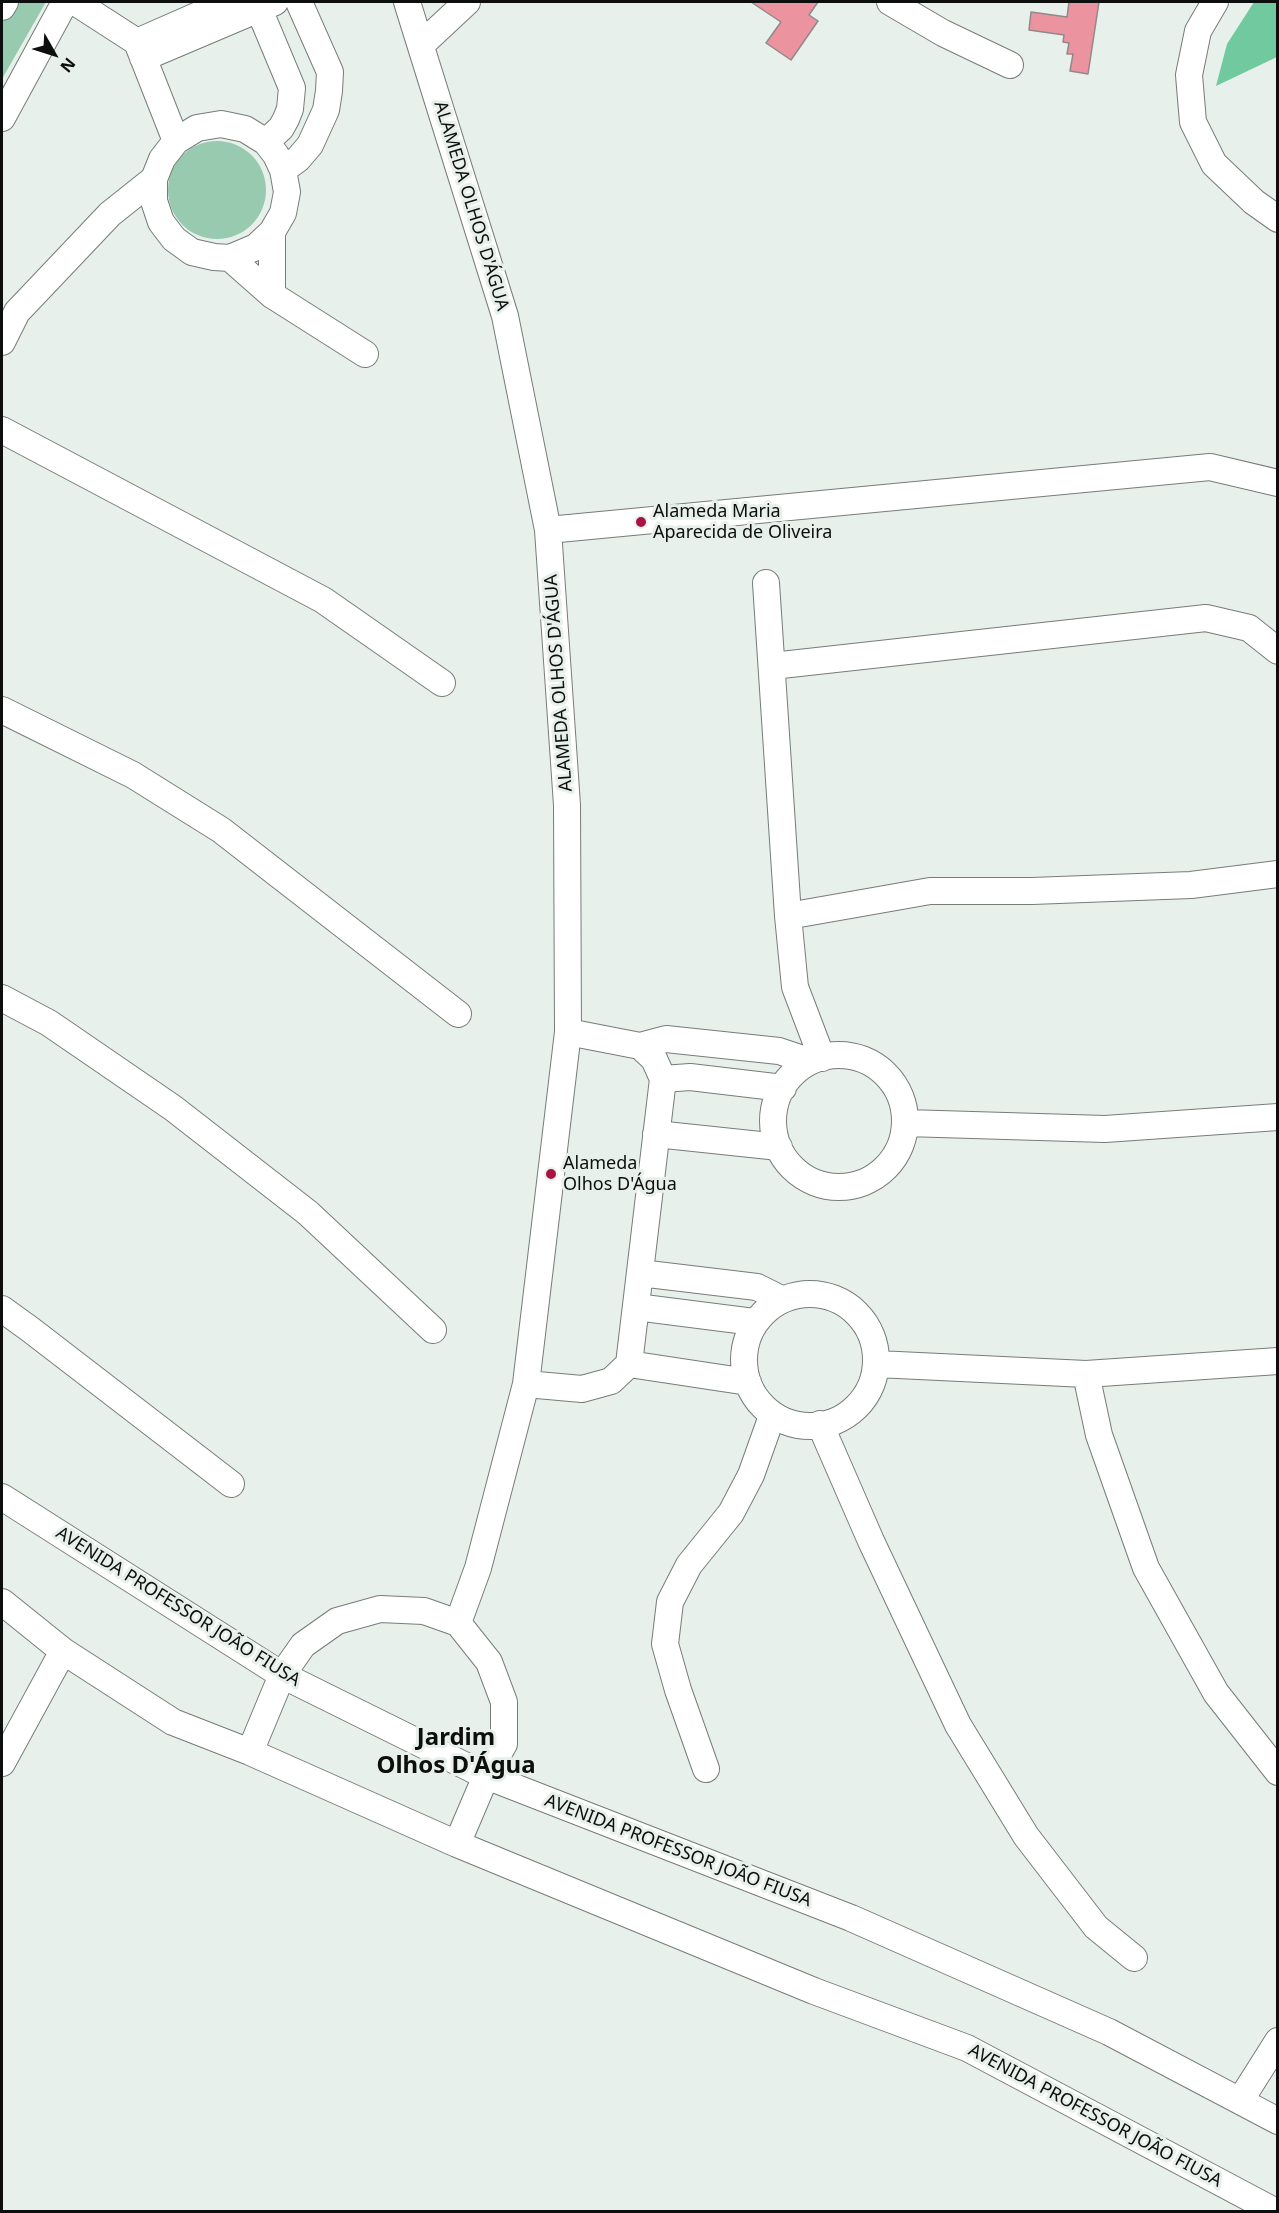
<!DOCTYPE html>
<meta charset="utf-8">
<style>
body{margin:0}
#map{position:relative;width:1279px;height:2213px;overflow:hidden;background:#e8f0eb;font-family:"Noto Sans",sans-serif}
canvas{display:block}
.frame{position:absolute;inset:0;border:3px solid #0c0f0d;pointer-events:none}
.north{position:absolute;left:24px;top:24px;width:60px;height:60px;-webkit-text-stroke:4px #e8f0eb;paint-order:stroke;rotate:129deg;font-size:16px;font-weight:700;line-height:24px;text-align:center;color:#0c0f0d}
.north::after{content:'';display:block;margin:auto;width:21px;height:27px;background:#0c0f0d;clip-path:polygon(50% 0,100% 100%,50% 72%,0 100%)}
</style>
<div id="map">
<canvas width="1279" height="2213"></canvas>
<div class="frame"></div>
<div class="north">N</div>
</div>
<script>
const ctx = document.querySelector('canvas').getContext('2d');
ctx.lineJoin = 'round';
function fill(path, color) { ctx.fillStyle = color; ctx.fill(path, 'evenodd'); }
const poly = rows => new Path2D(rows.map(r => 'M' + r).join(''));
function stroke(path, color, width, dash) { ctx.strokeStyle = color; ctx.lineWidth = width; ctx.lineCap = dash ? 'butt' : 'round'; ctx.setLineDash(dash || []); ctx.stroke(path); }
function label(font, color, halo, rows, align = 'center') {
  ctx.font = font + ' "Noto Sans",sans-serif'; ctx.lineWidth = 6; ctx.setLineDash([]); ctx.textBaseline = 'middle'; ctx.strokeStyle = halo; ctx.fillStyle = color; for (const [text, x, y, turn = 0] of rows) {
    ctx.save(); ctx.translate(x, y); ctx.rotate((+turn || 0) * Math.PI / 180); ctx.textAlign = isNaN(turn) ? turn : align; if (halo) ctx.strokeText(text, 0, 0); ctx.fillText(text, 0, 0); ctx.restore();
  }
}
const green = poly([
 [2,2,46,2,2,79],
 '168 190a49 49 0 1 1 98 0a49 49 0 1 1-98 0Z'
]);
const forest = poly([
 [1254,2,1277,2,1277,57,1216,86,1227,44]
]);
const building = poly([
 [751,2,818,2,809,15,818,21,791,60,766,43,781,22,751,2],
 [1069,2,1099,2,1088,74,1070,71,1073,54,1067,54,1069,43,1063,42,1064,35,1029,30,1031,12,1067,17,1069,2]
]);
const minor = poly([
 [75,2,137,42,176,141],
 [256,2,292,88,290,109,286,119,281,128,266,142],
 [407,2,505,316,548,530,567,805,568,1032,526,1384,478,1568,458,1623],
 [890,2,943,33,1010,65],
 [1215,2,1198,31,1189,75,1193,122,1214,164,1254,202,1278,219],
 [2,7,5,2],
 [137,42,228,2],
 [422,44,467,2],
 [143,58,275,2],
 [2,118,65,2],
 [283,170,298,159,310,145,326,110,329,91,330,72,299,2],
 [272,232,272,295],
 [230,258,272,295,365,354],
 [2,342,17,312,110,214,154,179,162,159,176,141,197,128,221,124,245,129,266,142,276,155,283,170,287,192,283,213,272,232,256,247,230,258,214,257,192,252,174,239,161,222,154,201,154,179],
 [2,430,323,600,442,683],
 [548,530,1210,467,1278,483],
 [766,583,788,916,795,987,822,1058],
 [772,666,1206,618,1249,628,1278,651],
 [2,710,133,775,221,830,458,1014],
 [788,916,930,891,1032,891,1191,885,1278,874],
 [2,998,49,1023,173,1108,308,1213,433,1330],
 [640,1046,666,1039,779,1051,809,1061],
 '773 1121a66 66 0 1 1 132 0a66 66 0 1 1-132 0Z',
 [663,1079,690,1077,783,1088],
 [906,1123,1105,1129,1278,1117],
 [656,1134,779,1147],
 [640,1273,757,1287,781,1299],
 '744 1360a66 66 0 1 1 132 0a66 66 0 1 1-132 0Z',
 [636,1307,754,1322],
 [2,1309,31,1330,231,1484],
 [629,1364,748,1382],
 [877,1364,1086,1374,1278,1361],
 [1086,1374,1099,1435,1146,1568,1216,1693,1278,1772],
 [526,1384,582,1389,611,1381,629,1364,663,1079,654,1059,640,1046,568,1032],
 [820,1424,871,1541,958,1725,1026,1836,1096,1927,1134,1958],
 [2,1497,282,1675,486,1776,851,1918,1109,2032,1278,2121],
 [2,1602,63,1651,173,1722,250,1752,457,1844,814,1991,967,2048,1276,2212],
 [250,1752,282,1675,303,1645,337,1621,380,1609,424,1611,458,1623,489,1662,504,1702,504,1744,486,1776,457,1844],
 [2,1763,63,1651],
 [706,1769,678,1690,665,1644,670,1602,689,1565,731,1513,751,1475,772,1416],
 [1240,2101,1278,2041]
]);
const markers = [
 [641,522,6,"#a91343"],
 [551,1174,6,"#a91343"]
];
const streetNames = [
 ["ALAMEDA OLHOS D'ÁGUA",471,206,73],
 ["ALAMEDA OLHOS D'ÁGUA",559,683,-94],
 ["AVENIDA PROFESSOR JOÃO FIUSA",178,1607,32],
 ["AVENIDA PROFESSOR JOÃO FIUSA",678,1851,21],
 ["AVENIDA PROFESSOR JOÃO FIUSA",1095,2116,28]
];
const poiNames = [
 ["Alameda Maria",653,512],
 ["Aparecida de Oliveira",653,533],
 ["Alameda",563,1164],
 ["Olhos D'Água",563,1185]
];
const districtNames = [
 ["Jardim",456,1738],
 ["Olhos D'Água",456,1766]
];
fill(green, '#98caaf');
fill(forest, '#71c99f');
fill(building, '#eb94a0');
stroke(building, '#918889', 1.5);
stroke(minor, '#767d79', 28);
stroke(minor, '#fff', 26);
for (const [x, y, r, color] of markers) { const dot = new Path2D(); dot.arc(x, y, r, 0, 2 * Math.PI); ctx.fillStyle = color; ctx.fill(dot); stroke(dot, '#e8f0eb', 2); }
label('18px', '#0c0f0d', '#e8f0eb', streetNames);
label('18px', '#0c0f0d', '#e8f0eb', poiNames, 'left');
label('bold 24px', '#0c0f0d', '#e8f0eb', districtNames);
</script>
